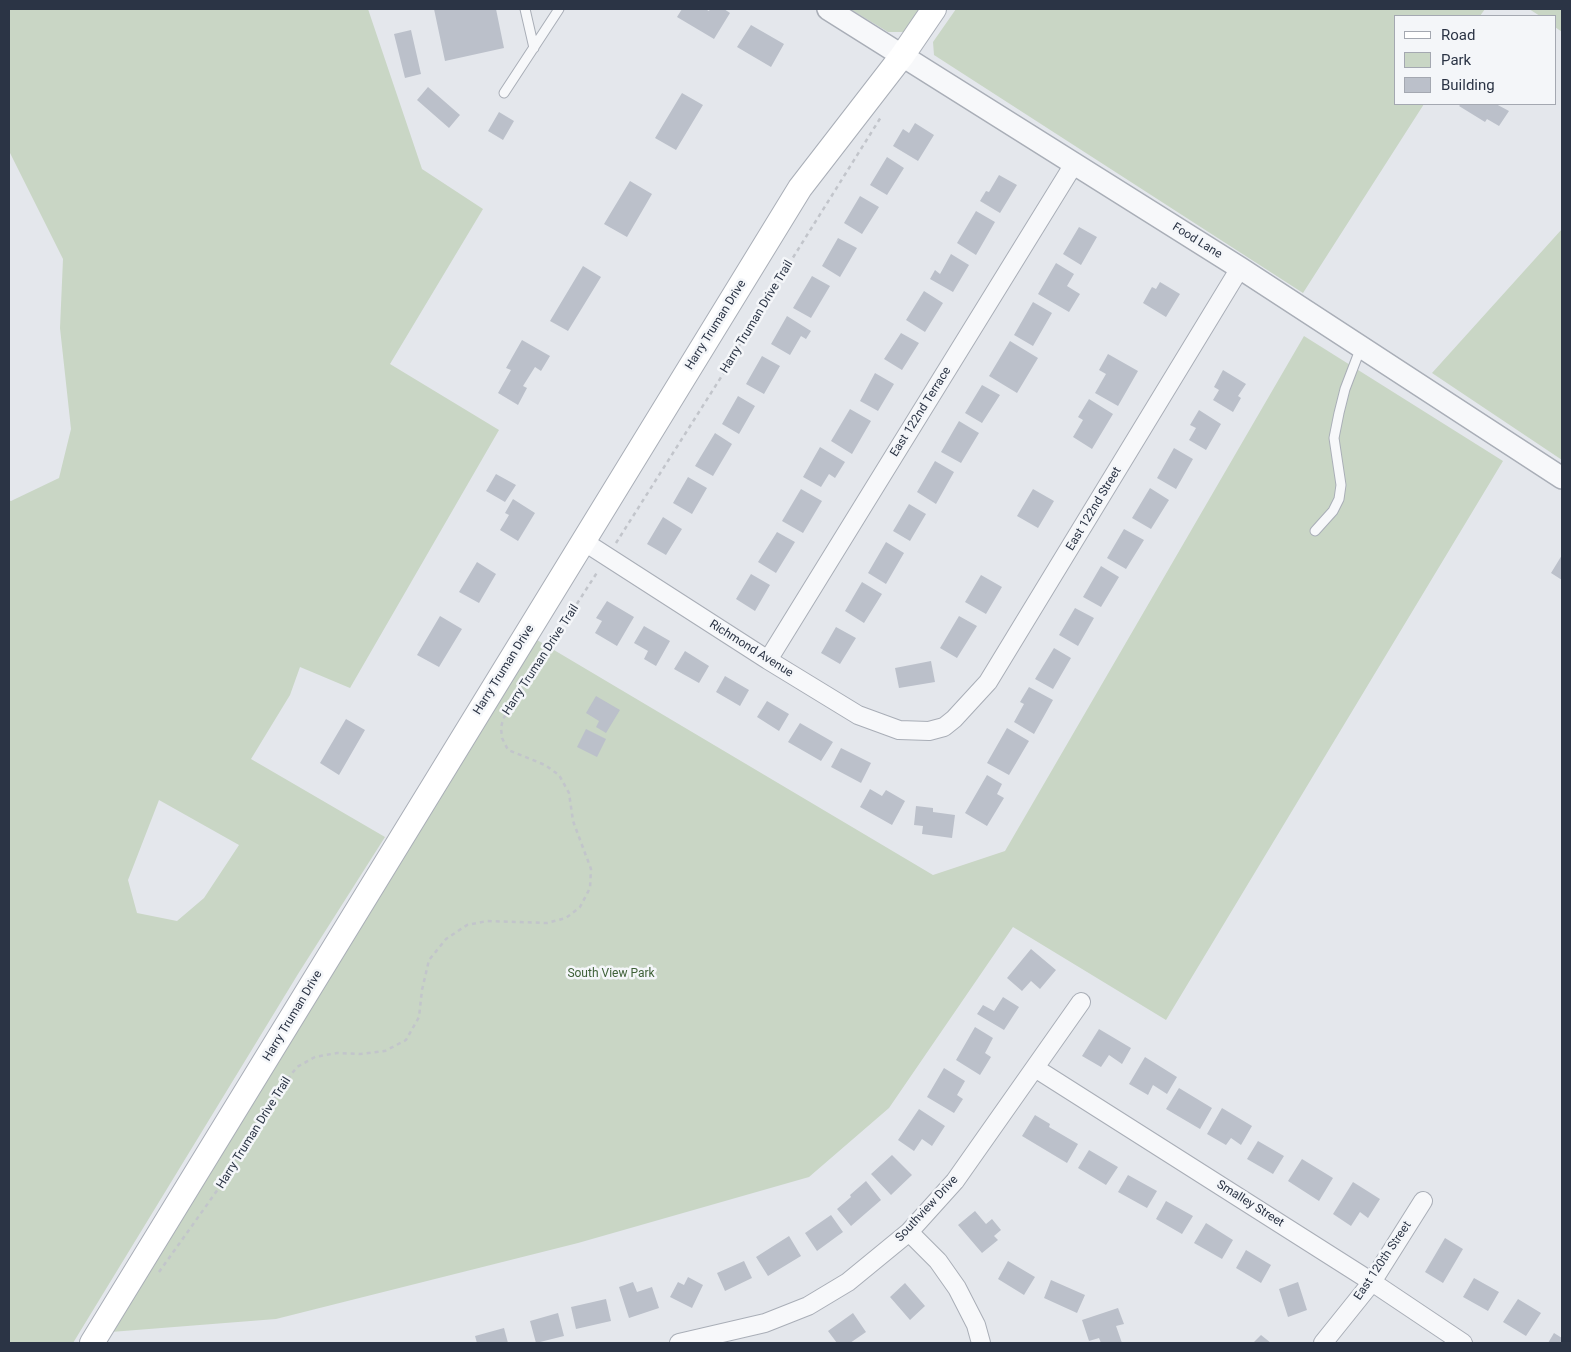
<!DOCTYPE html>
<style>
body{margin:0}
#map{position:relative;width:1571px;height:1352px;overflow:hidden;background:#e4e7ec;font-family:Roboto,sans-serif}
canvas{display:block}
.frame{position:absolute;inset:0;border:10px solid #2b3445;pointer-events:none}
.legend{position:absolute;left:1394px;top:15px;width:162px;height:90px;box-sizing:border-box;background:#f4f6f9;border:1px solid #a4a8b1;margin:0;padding:6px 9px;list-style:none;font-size:15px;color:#2b3445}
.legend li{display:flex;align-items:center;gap:10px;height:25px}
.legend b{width:25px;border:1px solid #a4a8b1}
</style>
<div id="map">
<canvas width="1571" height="1352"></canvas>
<div class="frame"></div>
<ul class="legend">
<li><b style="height:6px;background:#fff"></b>Road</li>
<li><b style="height:14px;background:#c9d6c5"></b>Park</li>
<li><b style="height:14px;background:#bbc0ca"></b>Building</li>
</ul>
</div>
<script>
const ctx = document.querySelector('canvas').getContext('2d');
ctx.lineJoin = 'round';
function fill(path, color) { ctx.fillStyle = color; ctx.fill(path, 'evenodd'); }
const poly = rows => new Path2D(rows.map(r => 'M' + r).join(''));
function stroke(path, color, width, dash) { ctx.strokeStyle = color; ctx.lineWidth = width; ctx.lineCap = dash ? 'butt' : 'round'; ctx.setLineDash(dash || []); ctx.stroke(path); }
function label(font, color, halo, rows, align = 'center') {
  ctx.font = font + ' Roboto,sans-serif'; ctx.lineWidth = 5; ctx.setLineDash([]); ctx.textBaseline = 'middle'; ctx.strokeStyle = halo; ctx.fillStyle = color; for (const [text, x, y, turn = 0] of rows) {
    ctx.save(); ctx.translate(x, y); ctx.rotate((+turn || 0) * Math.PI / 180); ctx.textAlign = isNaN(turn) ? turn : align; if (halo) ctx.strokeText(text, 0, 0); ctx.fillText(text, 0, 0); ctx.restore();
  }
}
const green = poly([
 [9,9,368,9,422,169,483,209,390,364,499,430,350,688,300,667,290,695,251,759,385,837,298,974,73,1343,9,1343,9,500,11,501,59,478,71,429,60,328,63,259,9,151],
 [159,800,239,845,204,898,177,921,137,913,128,880],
 [850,9,919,9,904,32,888,32],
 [956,9,1485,9,1480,16,1395,16,1395,104,1424,104,1303,293,934,55,933,42],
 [1529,9,1562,9,1562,32,1555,27,1555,16,1540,16],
 [1562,229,1562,460,1432,373],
 [1304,336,1503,461,1166,1020,1013,927,889,1108,809,1177,578,1243,276,1319,98,1333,527,634,933,875,1005,851]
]);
const building = poly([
 [434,9,496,9,504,48,445,61],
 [682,9,705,9,709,11,710,9,724,9,730,13,714,39,677,17],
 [751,25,784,44,771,67,737,47],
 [411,30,421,74,405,78,394,34],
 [428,87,460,115,449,128,417,100],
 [682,93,703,105,676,150,655,138],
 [1461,104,1496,104,1509,111,1499,126,1487,119,1485,122,1459,106],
 [499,112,514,121,503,140,488,131],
 [915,123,934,135,918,161,893,146,903,129,909,133],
 [887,157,904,168,887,195,870,185],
 [999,175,1017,185,1000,213,980,201,986,191,989,192],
 [630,181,652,194,627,237,604,224],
 [860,196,879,207,862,234,844,223],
 [976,211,995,222,976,255,957,243],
 [1079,227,1097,237,1081,265,1063,254],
 [838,238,857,248,840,277,822,266],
 [951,254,969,265,953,292,930,279,935,270,940,274],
 [1056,263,1074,274,1067,286,1080,294,1069,312,1038,294],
 [583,266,601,277,568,331,550,321],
 [812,276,830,286,811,318,793,308],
 [1160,282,1180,294,1166,317,1143,303,1152,287,1156,289],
 [924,291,943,303,925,332,906,320],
 [1033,302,1052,313,1033,346,1014,335],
 [787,316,811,331,806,339,801,336,790,355,771,344],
 [901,333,919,343,902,370,884,359],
 [522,340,550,356,541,371,535,367,523,386,527,388,518,405,498,393,511,370,506,368],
 [1010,341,1038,358,1017,393,989,376],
 [1108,354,1138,371,1118,406,1095,393,1106,374,1099,370],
 [762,356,780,366,764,394,746,384],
 [1223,370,1246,384,1238,396,1241,398,1233,412,1213,400,1219,390,1214,387],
 [875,373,894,384,878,411,860,401],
 [982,385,1000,395,982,423,965,413],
 [738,396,755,406,739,434,722,424],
 [1089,399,1113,414,1092,449,1073,437,1083,420,1078,417],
 [850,409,871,421,852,454,831,441],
 [1199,410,1221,424,1206,450,1189,440,1196,428,1190,425],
 [959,421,979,433,961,463,941,452],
 [715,433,732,444,713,476,695,466],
 [820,447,845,462,835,478,829,474,821,487,803,477],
 [1174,448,1193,459,1176,489,1157,478],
 [935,461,954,472,936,504,917,492],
 [496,474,516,485,505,502,486,491],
 [688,477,707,488,692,514,673,503],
 [1150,488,1169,500,1151,529,1132,518],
 [801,489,822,501,803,533,782,521],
 [1033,489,1054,501,1038,528,1017,516],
 [513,499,535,513,518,541,500,530,509,515,505,513],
 [909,504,926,514,910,541,893,531],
 [663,517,682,529,666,555,647,544],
 [1124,529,1144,540,1126,569,1107,558],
 [777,532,795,542,776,573,758,562],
 [886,542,904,553,886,584,868,573],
 [1562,555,1562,580,1551,573],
 [477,562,496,574,479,603,459,592],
 [1101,566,1119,577,1101,607,1083,597],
 [751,574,770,585,755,611,736,599],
 [981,575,1002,587,986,614,965,602],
 [862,582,882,594,864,623,845,611],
 [607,601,634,617,617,646,595,633,602,621,596,618],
 [1075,608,1094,618,1078,646,1059,635],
 [440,616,462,629,439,667,417,655],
 [959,616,977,626,957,658,940,648],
 [644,626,670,641,656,666,644,659,648,651,634,643],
 [836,627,856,638,840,664,821,653],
 [1054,648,1071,658,1053,689,1035,679],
 [685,651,709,666,699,683,674,669],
 [931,661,935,682,899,688,895,668],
 [725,676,749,690,740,706,716,692],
 [1029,687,1053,700,1034,734,1014,722,1024,704,1020,702],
 [596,696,620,710,606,733,596,727,599,721,586,713],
 [767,701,789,714,779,731,757,717],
 [346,719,365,730,339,775,320,763],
 [800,723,833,742,821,761,788,742],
 [1007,728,1029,741,1009,775,987,763],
 [586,729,606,739,597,757,577,747],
 [841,748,871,763,861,783,831,767],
 [987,775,1002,784,997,794,1004,798,987,826,965,813],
 [870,789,882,796,886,790,905,801,892,825,860,807],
 [916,806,933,808,933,812,955,815,952,838,922,834,923,826,914,825],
 [1031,949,1056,970,1040,989,1031,981,1022,991,1007,978],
 [1003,997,1019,1007,1004,1030,977,1014,983,1005,994,1011],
 [975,1027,993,1038,985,1053,991,1057,980,1075,956,1060],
 [1099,1029,1131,1048,1122,1064,1109,1055,1101,1067,1082,1056],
 [1145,1057,1177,1077,1167,1094,1153,1085,1148,1095,1129,1084],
 [944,1068,965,1081,957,1095,963,1099,954,1113,927,1097],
 [1179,1088,1212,1108,1200,1129,1166,1109],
 [1222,1108,1252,1126,1241,1145,1231,1138,1226,1145,1207,1134],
 [919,1109,945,1126,932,1146,922,1139,914,1151,898,1140],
 [1035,1115,1050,1124,1049,1127,1078,1144,1067,1163,1022,1136],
 [1258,1141,1284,1156,1273,1174,1247,1159],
 [1089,1150,1118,1167,1106,1185,1078,1168],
 [892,1155,912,1175,891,1195,871,1174],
 [1302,1159,1333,1178,1319,1201,1288,1181],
 [1128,1175,1157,1191,1147,1208,1118,1192],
 [866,1181,881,1200,851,1226,837,1209,851,1197,850,1195],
 [1353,1182,1380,1199,1368,1218,1360,1212,1351,1226,1333,1214],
 [1166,1201,1193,1216,1182,1234,1156,1219],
 [975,1211,986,1224,992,1219,1001,1230,994,1236,998,1240,982,1253,958,1225],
 [831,1215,843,1232,817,1251,805,1233],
 [1206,1223,1233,1240,1222,1259,1194,1243],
 [789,1236,801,1256,768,1276,756,1257],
 [1445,1238,1463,1249,1443,1283,1425,1272],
 [1246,1250,1271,1265,1261,1283,1236,1268],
 [744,1261,752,1278,725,1291,717,1273],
 [1008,1261,1035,1277,1024,1295,998,1279],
 [688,1277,703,1285,692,1308,670,1297,678,1282,684,1285],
 [1474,1278,1499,1292,1488,1311,1463,1297],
 [1051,1280,1085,1295,1077,1313,1044,1298],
 [633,1282,637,1292,652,1287,659,1308,629,1318,619,1287],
 [1298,1282,1307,1310,1288,1317,1279,1289],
 [905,1283,925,1306,910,1320,890,1297],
 [606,1299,611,1321,576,1329,571,1307],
 [1518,1299,1541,1313,1526,1336,1503,1322],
 [1118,1308,1124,1324,1116,1326,1122,1343,1101,1343,1099,1338,1089,1341,1082,1320],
 [558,1313,564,1336,536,1343,530,1321],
 [853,1313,866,1332,850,1343,837,1343,828,1331],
 [504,1328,508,1343,477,1343,475,1336],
 [1554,1333,1562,1338,1562,1343,1548,1343],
 [1261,1335,1271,1343,1253,1343]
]);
const path = poly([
 [616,543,730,363,747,331,881,117],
 [159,1272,231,1171,280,1089,297,1067,315,1057,337,1053,360,1054,385,1051,406,1040,419,1017,422,990,429,960,446,939,467,925,487,921,547,923,566,918,580,907,590,888,591,869,573,821,569,793,559,775,545,765,508,750,502,738,501,728,503,719,598,571]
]);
const service = poly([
 [525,9,534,48],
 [504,93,559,9],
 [1315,531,1333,511,1339,499,1341,485,1334,438,1339,413,1345,389,1361,347]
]);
const minor = poly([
 [583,541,768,660,858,715,899,730,929,731,944,727,954,719,988,682,1240,268],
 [768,660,1074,164],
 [1035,1068,1372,1282,1463,1343],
 [909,1232,938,1261,957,1288,976,1325,981,1343],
 [679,1343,765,1323,808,1306,848,1282,909,1232,955,1181,1081,1002],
 [1323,1343,1372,1282,1423,1201]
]);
const tertiary = poly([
 [828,9,1240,268,1562,478]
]);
const secondary = poly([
 [92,1343,800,188,902,56,934,9]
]);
const streetNames = [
 ["Food Lane",1197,241,32],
 ["Harry Truman Drive Trail",757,317,-59],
 ["Harry Truman Drive",716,325,-58],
 ["East 122nd Terrace",921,412,-58],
 ["East 122nd Street",1094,509,-59],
 ["Richmond Avenue",751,649,32],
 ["Harry Truman Drive Trail",541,660,-57],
 ["Harry Truman Drive",504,670,-58],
 ["Harry Truman Drive",293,1016,-59],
 ["Harry Truman Drive Trail",254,1133,-58],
 ["Smalley Street",1250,1204,32],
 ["Southview Drive",927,1209,-47],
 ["East 120th Street",1383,1261,-56]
];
const parkNames = [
 ["South View Park",611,974]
];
fill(green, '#c9d6c5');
fill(building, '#bbc0ca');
stroke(service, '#a9aeb7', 11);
stroke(minor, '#a9aeb7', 20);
stroke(tertiary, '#a9aeb7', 24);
stroke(secondary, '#a9aeb7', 26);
stroke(path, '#c2c5cb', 2.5, [4, 4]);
stroke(service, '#f7f8fa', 9);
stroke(minor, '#f7f8fa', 18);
stroke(tertiary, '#f7f8fa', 21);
stroke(secondary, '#fff', 24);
label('12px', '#2b3445', '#f4f6f9', streetNames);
label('12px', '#3f6138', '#f4f6f9', parkNames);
</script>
